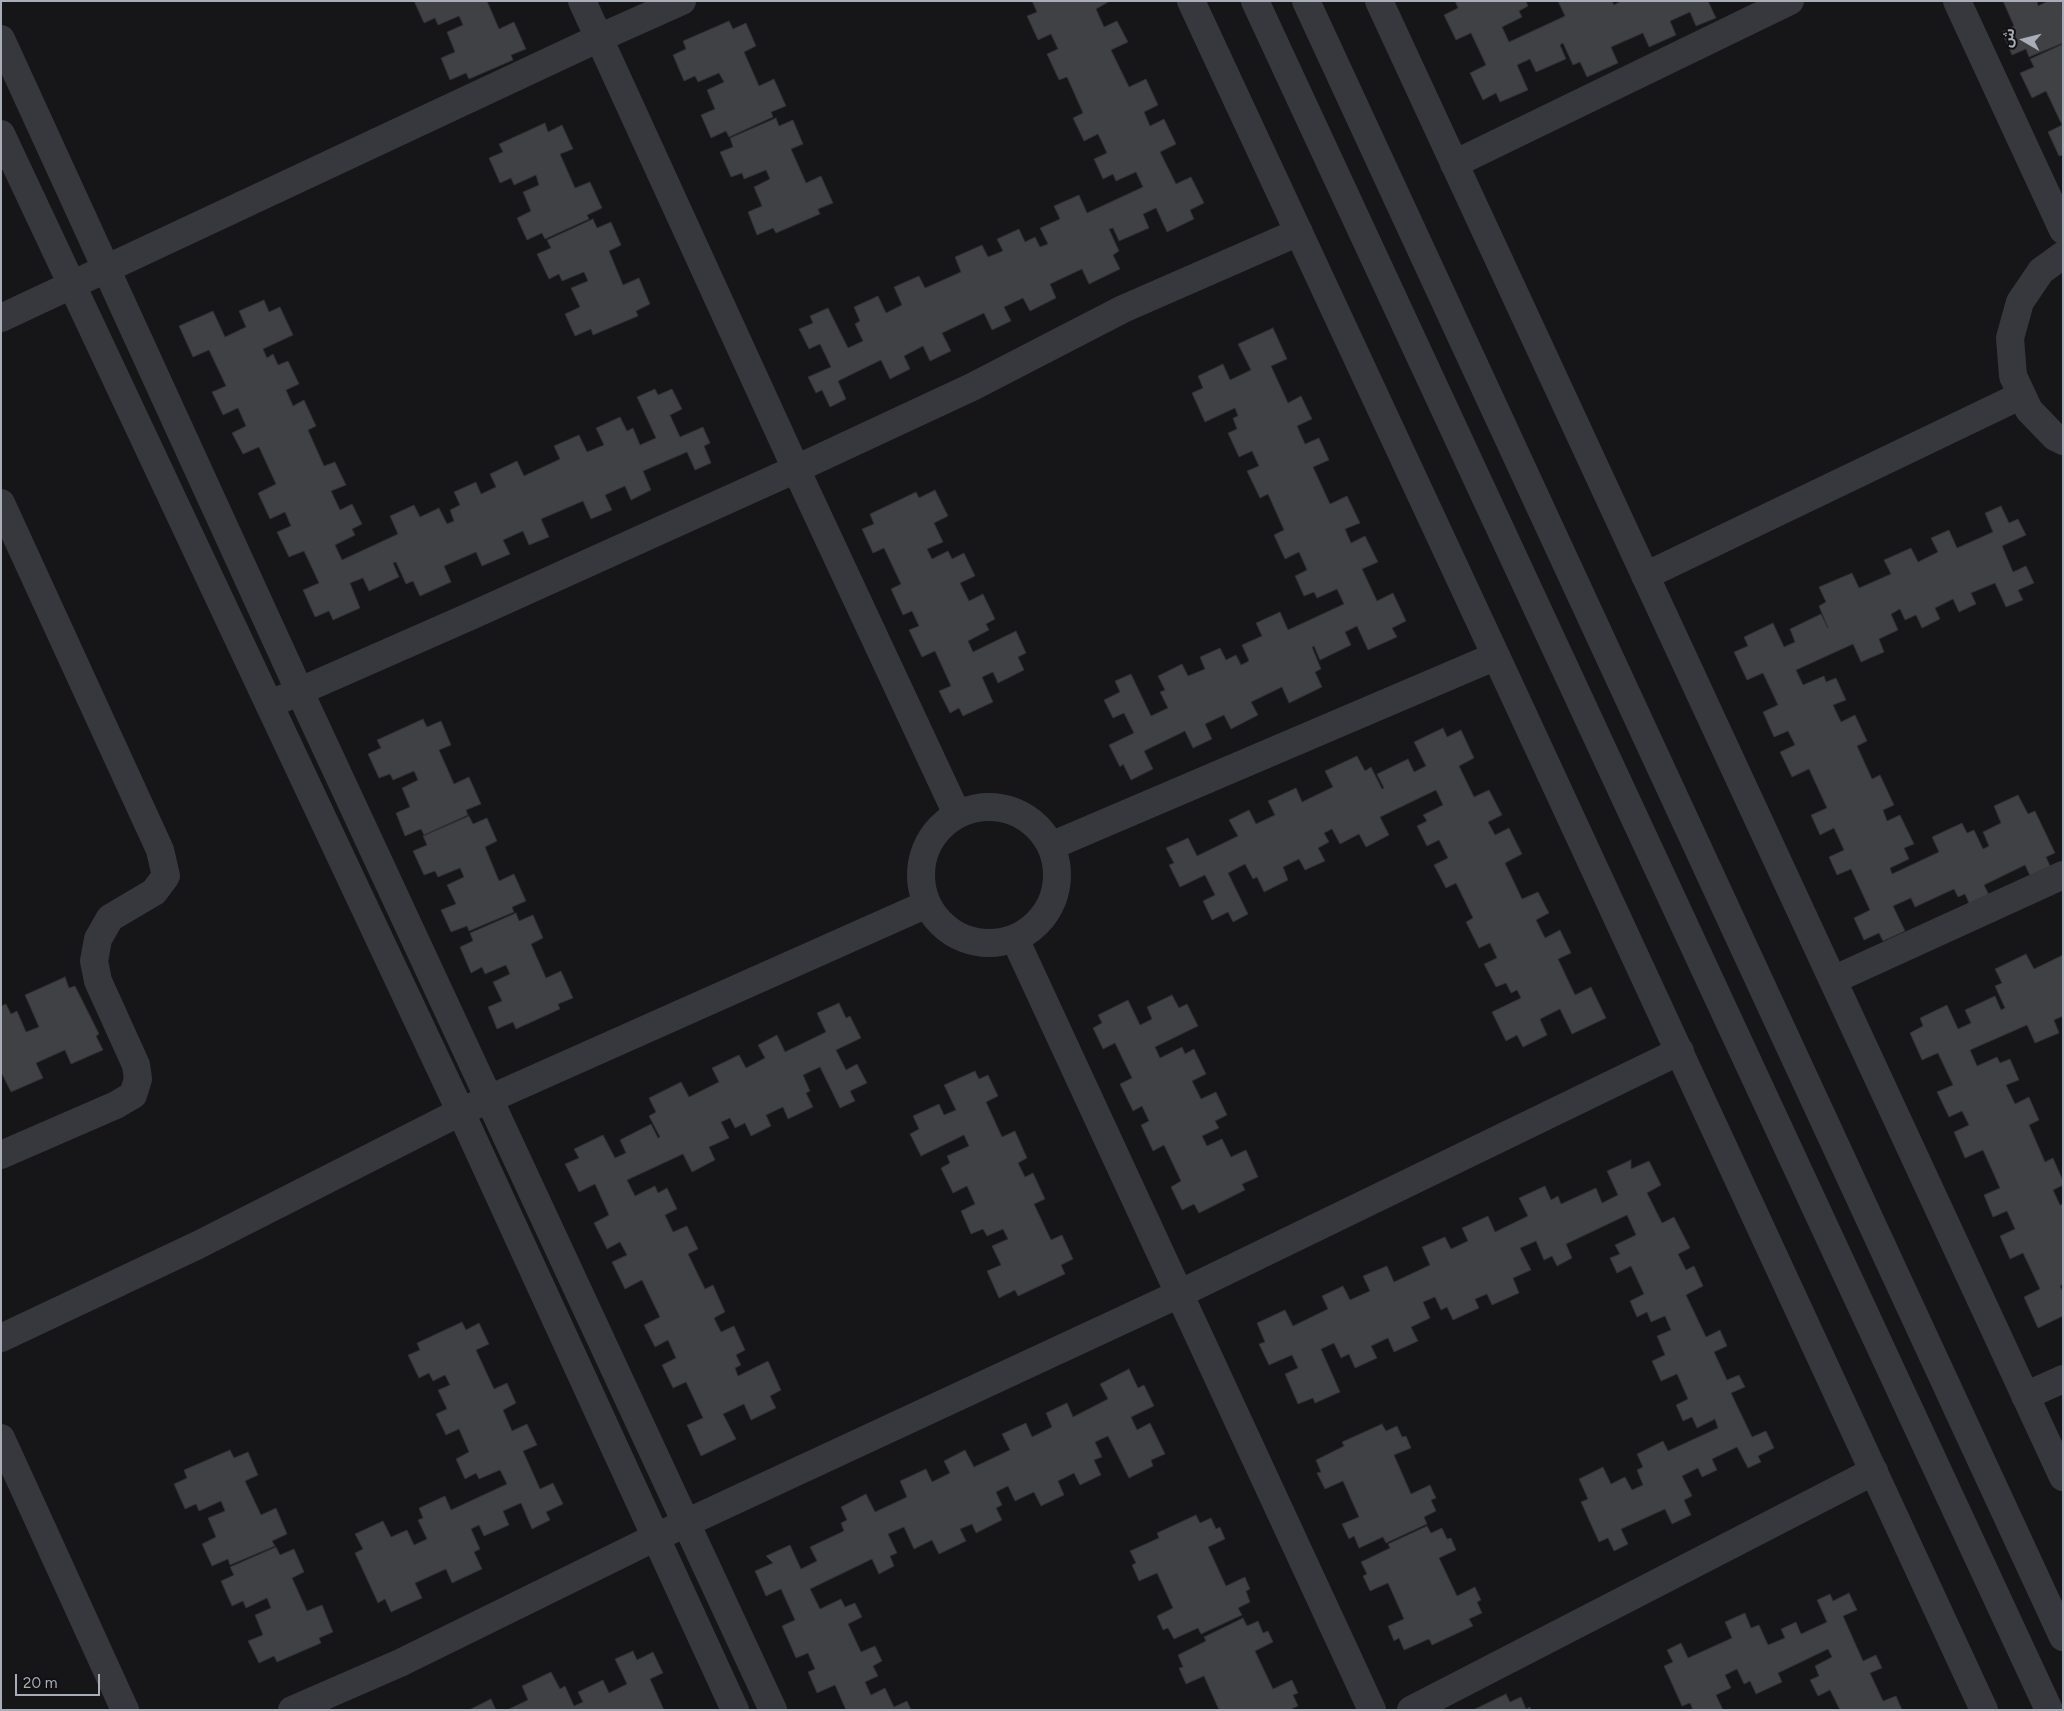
<!DOCTYPE html>
<meta charset="utf-8">
<style>
body{margin:0}
#map{position:relative;width:2064px;height:1711px;overflow:hidden;background:#161618;font-family:Figtree,"Noto Sans Arabic",sans-serif}
canvas{display:block}
.frame{position:absolute;inset:0;border:2px solid #a8adb8;pointer-events:none}
.north{position:absolute;left:1999px;top:15px;width:50px;height:50px;-webkit-text-stroke:4px #111113;paint-order:stroke;rotate:278deg;font-size:14px;font-weight:700;line-height:20px;text-align:center;color:#a8adb8}
.north::after{content:'';display:block;margin:auto;width:18px;height:22px;background:#a8adb8;clip-path:polygon(50% 0,100% 100%,50% 72%,0 100%)}
.scale{position:absolute;left:15px;top:1674px;width:85px;height:22px;box-sizing:border-box;border:2px solid #a8adb8;border-top:0;padding-left:6px;font-size:15px;line-height:18px;white-space:nowrap;color:#a8adb8;-webkit-text-stroke:4px #111113;paint-order:stroke}
</style>
<div id="map">
<canvas width="2064" height="1711"></canvas>
<div class="frame"></div>
<div class="north">ش</div>
<div class="scale">20 m</div>
</div>
<script>
const ctx = document.querySelector('canvas').getContext('2d');
ctx.lineJoin = 'round';
function fill(path, color) { ctx.fillStyle = color; ctx.fill(path, 'evenodd'); }
const poly = rows => new Path2D(rows.map(r => 'M' + r).join(''));
function stroke(path, color, width, dash) { ctx.strokeStyle = color; ctx.lineWidth = width; ctx.lineCap = dash ? 'butt' : 'round'; ctx.setLineDash(dash || []); ctx.stroke(path); }
const building = poly([
 [414,1,487,1,499,29,514,22,526,49,511,55,513,60,469,79,466,73,450,80,441,58,455,52,447,32,463,25,459,16,438,25,435,18,424,23,414,1],
 [1032,1,1110,1,1096,9,1104,27,1117,21,1128,42,1111,50,1129,87,1146,79,1158,105,1144,112,1150,126,1164,119,1176,144,1160,152,1176,184,1191,177,1204,203,1190,210,1194,219,1167,232,1156,208,1143,214,1149,228,1119,241,1113,228,1109,229,1119,251,1113,255,1120,269,1089,284,1082,269,1050,284,1056,298,1030,311,1023,298,1004,307,1011,321,992,330,984,313,942,333,951,351,930,361,923,346,904,356,910,369,890,379,881,360,838,381,846,399,830,407,822,390,816,393,808,377,831,367,820,344,809,349,799,329,813,323,810,316,828,308,848,348,863,341,855,324,860,321,854,307,878,296,886,313,902,305,894,287,919,276,925,288,961,272,955,257,982,245,988,257,1003,251,997,239,1019,229,1025,242,1035,237,1040,247,1048,244,1040,228,1060,219,1054,206,1079,195,1087,213,1143,187,1136,172,1116,181,1113,174,1103,179,1094,159,1107,153,1098,134,1084,141,1073,118,1083,113,1067,77,1059,80,1047,54,1058,49,1051,34,1038,40,1027,16,1037,12,1032,1],
 [1455,1,1526,1,1528,6,1519,11,1522,17,1502,27,1509,42,1565,16,1558,1,1612,1,1614,5,1621,1,1708,1,1716,18,1696,26,1690,12,1670,21,1676,35,1649,47,1643,33,1611,47,1618,63,1587,77,1580,62,1573,65,1563,43,1560,45,1566,59,1536,72,1530,59,1517,65,1528,90,1500,102,1496,93,1483,100,1470,73,1486,65,1471,33,1456,40,1444,15,1458,8,1455,1],
 [2003,1,2037,1,2038,6,2048,1,2062,1,2063,43,2029,57,2026,49,2012,55,2002,32,2014,26,2003,1],
 [729,21,733,29,746,23,756,46,744,52,759,86,774,79,786,106,771,112,773,117,729,137,726,131,711,138,701,115,715,109,707,90,724,82,719,73,698,82,695,76,684,81,673,55,686,49,683,41,729,21],
 [2063,44,2063,155,2059,156,2048,132,2062,125,2046,91,2032,98,2020,73,2034,67,2030,59,2063,44],
 [776,118,779,126,793,120,803,144,791,149,806,183,821,176,833,203,818,209,820,214,776,233,773,228,757,235,748,212,762,206,754,187,770,179,766,170,744,179,742,173,731,177,720,152,733,147,730,138,776,118],
 [545,123,548,132,562,125,573,149,560,154,575,188,590,182,602,208,587,215,589,219,545,239,542,233,527,240,517,218,531,211,523,192,539,185,536,175,514,185,511,178,500,183,489,158,503,152,499,144,545,123],
 [593,219,597,228,611,222,621,245,609,251,623,285,639,278,650,304,636,311,638,316,593,335,591,329,575,336,565,314,580,307,571,288,588,281,584,272,562,281,559,274,549,279,537,254,551,248,547,240,593,219],
 [264,300,269,312,280,307,293,335,263,349,267,358,273,354,278,365,288,361,299,384,286,390,293,406,304,400,316,426,308,430,324,466,335,462,346,485,331,491,340,510,352,504,362,524,352,529,355,535,335,545,342,560,398,534,390,516,414,505,420,517,439,508,447,524,454,521,450,510,460,505,454,492,476,482,481,494,496,487,490,474,517,461,524,476,560,459,554,446,579,435,587,452,604,445,596,428,620,417,627,431,633,428,640,445,656,438,637,397,655,389,658,395,672,389,682,409,670,415,680,437,703,427,710,443,704,446,711,463,695,470,687,452,643,471,651,490,631,500,625,486,605,495,612,510,591,519,583,501,541,519,549,537,529,545,523,531,503,540,510,554,482,566,476,552,444,566,451,582,420,596,413,581,406,584,396,562,393,563,399,577,369,591,363,578,350,583,360,608,333,620,329,611,315,617,303,590,319,583,304,551,289,557,277,532,291,526,285,512,270,519,258,493,276,484,259,447,243,454,232,433,246,426,238,408,223,415,212,392,226,386,209,350,193,357,179,326,213,311,225,337,246,327,239,311,264,300],
 [1273,328,1287,359,1271,366,1288,403,1301,396,1312,419,1297,426,1305,444,1319,438,1329,460,1313,467,1330,504,1347,496,1360,523,1345,529,1351,543,1365,536,1378,562,1362,569,1377,601,1393,593,1406,621,1392,628,1397,637,1368,650,1357,626,1345,632,1351,645,1320,660,1314,646,1312,647,1321,669,1315,672,1322,687,1289,703,1282,687,1251,702,1258,715,1231,729,1224,715,1205,724,1212,739,1193,748,1185,731,1144,751,1153,769,1131,780,1123,764,1120,767,1109,745,1134,733,1124,713,1113,718,1104,700,1120,692,1115,681,1131,674,1151,716,1168,708,1160,692,1165,690,1158,676,1182,664,1188,676,1205,669,1200,657,1220,648,1226,660,1236,655,1241,665,1249,661,1242,645,1262,636,1256,623,1280,612,1288,630,1344,604,1337,589,1317,598,1314,592,1304,596,1295,576,1307,570,1299,552,1285,559,1274,535,1284,530,1268,494,1260,498,1247,471,1259,466,1252,451,1239,457,1228,433,1237,429,1233,418,1238,416,1235,408,1205,422,1192,393,1203,388,1198,376,1223,364,1230,380,1251,370,1238,344,1273,328],
 [935,490,948,516,934,523,943,542,927,549,932,559,948,551,952,559,964,553,975,576,960,583,969,601,983,594,995,619,986,624,989,630,968,641,973,652,1016,631,1026,653,1018,657,1024,670,998,683,993,672,982,677,993,702,963,716,959,708,950,713,939,691,951,686,935,651,922,657,909,630,919,626,912,611,903,615,891,589,901,584,884,548,873,553,862,529,874,524,870,514,916,492,919,498,935,490],
 [2001,506,2009,523,2018,519,2026,535,2002,546,2013,572,2026,566,2034,583,2018,590,2023,600,2006,607,1995,583,1971,593,1976,604,1959,612,1953,599,1935,608,1940,619,1922,628,1916,615,1905,620,1900,609,1891,614,1898,630,1879,639,1884,652,1861,662,1853,644,1796,670,1803,685,1824,676,1826,682,1836,678,1846,700,1833,705,1841,722,1855,715,1867,741,1857,746,1872,779,1880,775,1894,805,1883,810,1887,821,1900,815,1914,844,1904,848,1909,859,1890,868,1892,874,1939,852,1932,837,1962,823,1967,833,1974,830,1983,849,1989,846,1983,832,2001,823,1994,806,2018,795,2028,814,2035,811,2055,853,2046,857,2052,870,2032,880,2025,865,1984,885,1992,901,1972,910,1965,894,1958,897,1954,889,1915,907,1911,898,1893,906,1905,931,1883,941,1879,933,1864,940,1854,918,1870,910,1851,869,1837,875,1829,857,1844,850,1834,828,1820,835,1811,815,1827,808,1809,769,1792,777,1780,752,1795,745,1788,731,1774,737,1763,712,1778,705,1763,673,1747,680,1734,652,1748,646,1744,637,1773,623,1784,647,1795,642,1790,629,1821,614,1828,628,1819,606,1826,602,1819,587,1852,573,1859,588,1891,574,1884,560,1911,548,1918,562,1938,552,1931,538,1949,530,1957,548,1993,532,1985,513,2001,506],
 [423,719,427,727,441,721,451,745,439,750,454,784,469,777,481,804,466,810,468,815,424,835,421,829,405,836,396,813,410,807,402,788,418,780,414,771,393,780,390,774,379,778,368,754,381,748,377,740,423,719],
 [1443,728,1447,737,1461,730,1474,758,1459,766,1474,797,1489,790,1502,815,1488,822,1495,835,1509,828,1522,854,1505,863,1522,899,1538,892,1549,913,1536,920,1545,938,1560,930,1571,953,1558,959,1575,995,1591,987,1606,1018,1572,1034,1560,1009,1540,1019,1547,1035,1523,1047,1517,1035,1506,1041,1492,1012,1521,998,1517,990,1511,993,1506,983,1496,987,1484,964,1497,958,1490,943,1479,948,1466,922,1473,918,1456,883,1446,888,1434,865,1448,858,1439,840,1427,846,1417,826,1427,821,1423,815,1443,805,1436,790,1380,817,1389,835,1366,847,1359,834,1340,844,1332,829,1324,833,1329,842,1318,848,1325,861,1305,870,1299,859,1283,867,1288,880,1264,892,1257,877,1253,879,1245,864,1228,873,1248,914,1233,922,1228,912,1212,920,1203,901,1215,895,1205,875,1180,887,1169,865,1174,863,1166,848,1188,838,1197,856,1238,836,1229,820,1249,810,1256,824,1275,815,1268,801,1296,788,1302,802,1333,787,1325,771,1357,756,1365,771,1371,767,1382,789,1384,788,1377,774,1408,759,1414,772,1426,766,1414,742,1443,728],
 [469,816,473,824,487,818,497,841,485,847,499,881,514,874,526,901,512,907,514,912,469,931,467,926,451,932,441,910,456,904,447,885,464,877,460,868,438,877,435,871,424,875,413,851,427,845,423,836,469,816],
 [516,913,519,921,533,915,543,938,531,944,546,978,561,971,573,998,558,1004,560,1009,516,1029,513,1022,497,1029,488,1007,502,1001,493,982,510,974,506,965,485,974,482,967,471,973,460,947,473,941,470,933,516,913],
 [2026,954,2034,969,2063,955,2063,1016,2054,1020,2059,1033,2035,1043,2027,1025,1970,1050,1977,1066,1997,1057,2000,1063,2010,1059,2019,1080,2006,1085,2015,1104,2029,1097,2039,1120,2029,1125,2045,1162,2053,1158,2063,1181,2063,1185,2053,1190,2060,1205,2063,1204,2063,1284,2060,1286,2063,1292,2063,1316,2038,1328,2024,1297,2040,1289,2023,1253,2010,1259,2000,1236,2015,1229,2007,1211,1993,1217,1984,1195,2000,1188,1983,1150,1965,1158,1954,1132,1969,1125,1962,1111,1949,1117,1937,1092,1953,1085,1938,1053,1922,1060,1910,1033,1923,1026,1920,1018,1947,1005,1958,1029,1971,1023,1965,1010,1995,996,2001,1010,2005,1008,1995,986,2002,983,1995,969,2026,954],
 [65,977,69,988,75,986,99,1034,96,1036,103,1050,71,1064,65,1050,36,1063,43,1078,11,1092,1,1072,1,1006,6,1004,11,1014,17,1011,26,1032,39,1027,25,995,65,977],
 [1172,995,1179,1008,1187,1004,1198,1026,1155,1047,1160,1058,1182,1047,1185,1054,1194,1049,1206,1074,1192,1081,1201,1099,1216,1092,1227,1115,1215,1121,1219,1128,1202,1136,1207,1146,1222,1139,1231,1157,1246,1150,1258,1177,1242,1184,1245,1190,1199,1213,1194,1204,1182,1210,1171,1187,1181,1181,1164,1145,1153,1151,1141,1125,1149,1121,1142,1106,1133,1111,1120,1084,1132,1078,1115,1043,1103,1049,1093,1028,1102,1023,1098,1015,1128,1000,1140,1025,1152,1019,1147,1007,1172,995],
 [839,1003,846,1018,850,1016,861,1038,836,1050,846,1070,857,1064,867,1083,850,1091,855,1101,840,1108,820,1067,803,1075,810,1091,806,1093,813,1107,788,1119,783,1107,766,1115,771,1126,751,1136,745,1123,735,1128,730,1118,721,1122,729,1138,709,1147,715,1160,692,1172,683,1154,627,1180,635,1196,655,1186,658,1193,667,1188,677,1209,665,1215,673,1232,687,1226,698,1249,688,1254,705,1289,713,1285,725,1312,714,1318,721,1332,734,1326,745,1350,736,1355,741,1365,735,1368,738,1376,768,1361,781,1390,770,1396,776,1408,751,1420,744,1404,723,1414,736,1439,701,1456,687,1425,703,1418,686,1382,673,1388,662,1365,676,1358,668,1340,655,1347,644,1325,660,1317,642,1280,625,1289,612,1262,627,1255,620,1242,607,1249,594,1223,609,1215,595,1184,579,1192,565,1164,579,1158,574,1149,603,1135,615,1158,626,1153,620,1140,651,1124,658,1138,660,1137,649,1116,656,1112,649,1098,681,1082,689,1097,719,1082,712,1068,739,1055,746,1068,765,1058,758,1045,777,1035,785,1052,826,1032,817,1013,839,1003],
 [975,1071,979,1079,988,1075,998,1096,986,1102,1002,1137,1015,1131,1027,1158,1018,1163,1025,1177,1033,1173,1045,1199,1034,1204,1051,1240,1062,1235,1073,1259,1061,1265,1065,1274,1018,1296,1015,1290,999,1298,987,1271,1001,1265,992,1246,1008,1239,1003,1229,987,1236,983,1229,971,1234,961,1211,975,1204,967,1186,953,1193,941,1168,950,1163,947,1156,969,1146,964,1135,921,1156,910,1134,919,1129,913,1116,939,1104,944,1115,956,1110,944,1085,975,1071],
 [1631,1160,1631,1169,1649,1161,1661,1185,1647,1193,1662,1223,1674,1217,1690,1248,1678,1254,1686,1270,1694,1266,1703,1286,1686,1295,1706,1337,1720,1330,1727,1346,1714,1352,1727,1380,1739,1375,1745,1387,1731,1393,1752,1437,1766,1431,1774,1448,1758,1456,1761,1462,1748,1468,1737,1447,1712,1459,1717,1470,1702,1477,1698,1468,1682,1476,1692,1496,1684,1500,1691,1515,1672,1524,1665,1509,1621,1529,1628,1544,1614,1551,1608,1538,1599,1542,1581,1502,1588,1499,1579,1479,1603,1467,1611,1484,1625,1477,1632,1490,1643,1485,1637,1470,1643,1467,1637,1454,1663,1441,1668,1451,1718,1428,1715,1419,1697,1428,1692,1417,1683,1421,1676,1405,1688,1399,1677,1374,1661,1381,1652,1361,1665,1355,1657,1336,1671,1330,1665,1316,1651,1322,1647,1312,1637,1317,1630,1301,1644,1294,1631,1266,1617,1273,1610,1258,1620,1254,1615,1245,1636,1235,1627,1215,1566,1244,1572,1258,1557,1266,1552,1256,1544,1260,1536,1241,1520,1248,1531,1270,1513,1278,1519,1293,1492,1305,1487,1294,1475,1299,1479,1308,1453,1320,1447,1307,1441,1310,1435,1297,1423,1302,1430,1318,1411,1327,1418,1341,1394,1352,1388,1338,1371,1346,1377,1358,1355,1368,1349,1354,1341,1358,1334,1343,1321,1349,1340,1392,1315,1403,1313,1398,1298,1404,1285,1374,1298,1368,1292,1355,1269,1365,1259,1344,1265,1342,1257,1323,1285,1310,1293,1326,1328,1309,1322,1296,1343,1286,1350,1300,1370,1291,1363,1276,1387,1266,1394,1282,1430,1265,1422,1247,1445,1237,1451,1249,1468,1241,1462,1228,1488,1216,1495,1232,1528,1216,1519,1198,1545,1186,1551,1200,1558,1196,1561,1204,1596,1188,1602,1203,1618,1195,1607,1171,1631,1160],
 [462,1322,466,1330,479,1323,489,1344,476,1350,494,1389,507,1383,516,1403,503,1410,512,1431,527,1424,537,1445,523,1451,540,1489,553,1483,563,1504,546,1512,550,1520,532,1529,521,1503,503,1511,509,1525,484,1536,479,1525,471,1529,480,1549,474,1552,482,1569,452,1583,446,1569,415,1583,422,1598,391,1612,385,1599,378,1603,355,1553,363,1549,355,1534,383,1521,391,1537,407,1530,414,1545,427,1539,418,1520,423,1518,419,1508,445,1496,451,1510,507,1484,500,1470,479,1479,476,1473,465,1479,456,1459,469,1452,459,1429,446,1435,436,1414,447,1409,438,1390,450,1385,445,1375,433,1381,429,1373,419,1378,408,1355,420,1350,417,1343,462,1322],
 [1129,1369,1138,1388,1144,1385,1154,1406,1131,1417,1137,1430,1150,1423,1165,1454,1151,1460,1153,1466,1129,1478,1108,1436,1095,1442,1102,1457,1094,1460,1101,1475,1080,1485,1074,1473,1058,1481,1064,1495,1041,1506,1034,1492,1015,1501,1008,1486,996,1492,1002,1505,996,1508,1002,1520,976,1533,972,1524,960,1529,966,1541,939,1554,932,1540,914,1549,904,1527,888,1534,897,1553,890,1556,894,1566,879,1574,872,1559,810,1589,820,1609,841,1599,845,1607,855,1603,862,1617,848,1624,861,1652,875,1646,882,1661,873,1666,878,1676,865,1682,871,1695,885,1688,894,1707,907,1701,911,1710,846,1710,835,1685,817,1693,808,1672,815,1669,808,1653,796,1658,782,1626,795,1620,781,1589,766,1596,755,1571,773,1563,766,1556,790,1545,801,1569,817,1561,810,1547,844,1531,841,1523,847,1520,841,1507,866,1494,875,1512,907,1497,900,1481,926,1469,932,1482,950,1473,944,1461,965,1450,974,1467,1010,1450,1002,1434,1026,1423,1032,1437,1052,1427,1046,1413,1067,1403,1073,1417,1108,1399,1100,1384,1129,1369],
 [1382,1424,1386,1431,1397,1426,1402,1437,1406,1436,1411,1448,1394,1455,1411,1494,1430,1485,1436,1498,1431,1500,1436,1511,1424,1517,1427,1524,1386,1543,1383,1537,1359,1548,1354,1536,1349,1539,1342,1524,1359,1517,1343,1481,1325,1489,1317,1473,1321,1472,1316,1460,1344,1446,1342,1442,1382,1424],
 [230,1450,234,1458,248,1452,258,1475,245,1481,261,1515,276,1508,287,1534,272,1541,275,1546,230,1565,228,1559,212,1566,202,1544,216,1537,208,1518,225,1511,221,1501,199,1511,196,1504,185,1509,174,1484,187,1478,184,1470,230,1450],
 [1196,1515,1200,1523,1211,1518,1216,1529,1220,1527,1225,1539,1208,1547,1226,1586,1245,1577,1250,1589,1246,1591,1250,1602,1238,1608,1242,1615,1201,1634,1198,1628,1174,1639,1168,1628,1163,1630,1157,1616,1173,1608,1157,1573,1139,1581,1132,1565,1136,1563,1130,1551,1159,1538,1157,1533,1196,1515],
 [1427,1526,1431,1533,1442,1528,1447,1539,1451,1538,1456,1550,1439,1558,1457,1596,1475,1587,1481,1600,1477,1602,1482,1613,1469,1619,1473,1626,1432,1645,1429,1639,1404,1650,1399,1638,1394,1641,1388,1626,1404,1619,1388,1583,1370,1591,1363,1576,1367,1574,1361,1562,1390,1548,1388,1544,1427,1526],
 [276,1547,280,1555,294,1549,304,1572,292,1578,307,1611,322,1605,333,1632,319,1638,321,1643,277,1662,274,1656,259,1663,248,1641,263,1635,255,1615,271,1608,267,1598,246,1608,243,1601,232,1606,221,1581,234,1575,230,1567,276,1547],
 [1849,1593,1857,1610,1843,1616,1863,1661,1876,1655,1882,1668,1870,1673,1883,1701,1896,1696,1902,1710,1840,1710,1830,1690,1818,1696,1810,1680,1819,1676,1815,1666,1832,1657,1828,1649,1778,1673,1782,1682,1756,1694,1750,1681,1744,1684,1737,1669,1725,1675,1731,1688,1716,1695,1723,1710,1693,1710,1690,1703,1682,1706,1664,1666,1673,1662,1667,1650,1681,1643,1688,1658,1732,1638,1725,1622,1745,1613,1751,1628,1759,1625,1768,1645,1785,1638,1781,1629,1796,1622,1801,1634,1827,1622,1817,1600,1830,1594,1833,1601,1849,1593],
 [1243,1618,1247,1626,1258,1621,1263,1633,1268,1631,1273,1642,1255,1651,1273,1689,1292,1680,1298,1693,1293,1695,1298,1706,1289,1710,1219,1710,1204,1676,1186,1684,1179,1668,1183,1667,1178,1655,1206,1641,1204,1637,1243,1618],
 [633,1651,637,1660,653,1652,663,1673,650,1679,664,1710,507,1710,528,1700,522,1686,551,1672,560,1689,565,1686,574,1706,583,1702,578,1692,603,1680,609,1693,627,1684,615,1659,633,1651],
 [1506,1694,1510,1702,1521,1697,1526,1709,1530,1707,1531,1710,1473,1710,1506,1694],
 [491,1699,496,1710,469,1710,491,1699]
]);
const minor = poly([
 [582,1,796,469,957,814],
 [1191,1,1496,656,1984,1710],
 [1255,1,2049,1710],
 [1306,1,2063,1637],
 [1379,1,2063,1477],
 [1957,1,2063,230],
 [1,39,299,690,773,1710],
 [1,134,464,1119,735,1710],
 [1454,164,1790,1],
 [2063,255,2041,271,2020,302,2010,338,2013,376,2029,410,2055,437,2063,441],
 [1,318,599,38,682,1],
 [1,503,160,850,166,876,154,892,110,918,98,939,94,961,98,981,136,1065,138,1079,133,1095,116,1105,1,1155],
 [1645,576,2022,395],
 [282,699,473,615,796,469,972,387,1123,309,1299,232],
 '921 875a68 68 0 1 1 136 0a68 68 0 1 1-136 0Z',
 [1051,846,1496,656],
 [1015,939,1372,1710],
 [1833,980,2063,875],
 [1,1338,198,1245,460,1112,927,904],
 [2025,1396,2063,1379],
 [1,1438,125,1710],
 [292,1710,400,1663,656,1537,1179,1294,1680,1051],
 [1411,1710,1874,1471]
]);
fill(building, '#404145');
stroke(building, '#303034', 1);
stroke(minor, '#37383d', 28);
</script>
